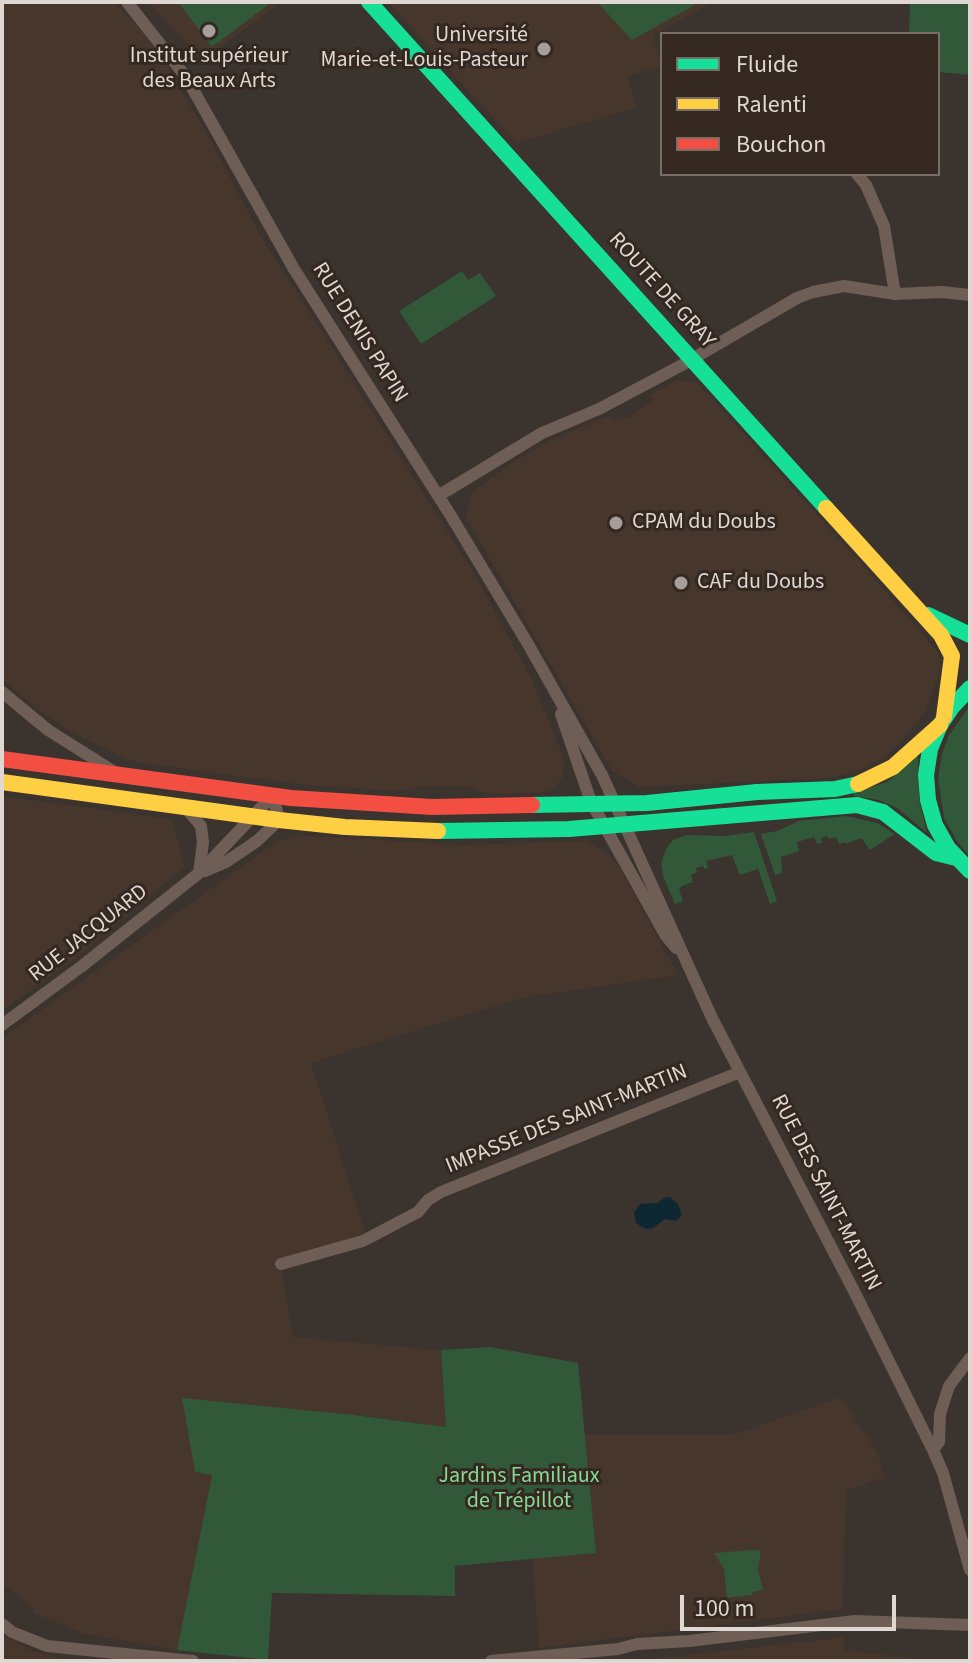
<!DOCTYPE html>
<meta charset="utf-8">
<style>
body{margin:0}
#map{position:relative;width:972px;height:1663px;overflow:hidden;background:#3a332e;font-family:"Source Sans 3",sans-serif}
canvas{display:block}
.frame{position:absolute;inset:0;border:4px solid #dfd7d2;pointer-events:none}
.legend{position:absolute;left:660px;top:32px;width:280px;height:144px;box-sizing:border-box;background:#342820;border:2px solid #786e67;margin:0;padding:10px 14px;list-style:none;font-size:24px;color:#dfd7d2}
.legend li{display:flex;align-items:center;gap:16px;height:40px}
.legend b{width:40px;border:2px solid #786e67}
.scale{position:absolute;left:680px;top:1595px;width:216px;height:36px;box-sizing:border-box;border:4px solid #dfd7d2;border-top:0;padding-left:10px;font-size:24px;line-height:28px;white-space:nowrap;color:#dfd7d2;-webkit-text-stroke:6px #342820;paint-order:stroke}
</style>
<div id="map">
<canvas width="972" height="1663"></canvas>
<div class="frame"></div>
<ul class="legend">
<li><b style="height:10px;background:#16e098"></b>Fluide</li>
<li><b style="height:10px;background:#ffcf43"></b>Ralenti</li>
<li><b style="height:10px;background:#f24e42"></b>Bouchon</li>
</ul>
<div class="scale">100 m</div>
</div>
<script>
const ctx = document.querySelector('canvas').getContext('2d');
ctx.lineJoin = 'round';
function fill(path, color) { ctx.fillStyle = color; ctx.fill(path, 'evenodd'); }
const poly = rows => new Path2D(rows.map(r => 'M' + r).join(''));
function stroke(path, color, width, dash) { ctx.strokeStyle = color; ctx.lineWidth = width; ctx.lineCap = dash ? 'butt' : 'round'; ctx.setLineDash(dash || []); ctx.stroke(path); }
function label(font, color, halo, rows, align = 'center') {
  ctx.font = font + ' "Source Sans 3",sans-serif'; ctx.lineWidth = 6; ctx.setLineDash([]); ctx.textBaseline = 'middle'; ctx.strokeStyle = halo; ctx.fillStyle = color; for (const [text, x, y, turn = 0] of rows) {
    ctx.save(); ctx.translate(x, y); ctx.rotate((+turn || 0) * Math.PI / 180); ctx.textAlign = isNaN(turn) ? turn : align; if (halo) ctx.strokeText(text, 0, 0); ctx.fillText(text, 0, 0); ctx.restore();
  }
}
const built = poly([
 [2,2,113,2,146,35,167,66,200,122,199,124,202,124,263,240,327,339,325,342,329,343,477,578,532,680,564,758,563,777,555,787,538,793,487,794,472,787,420,786,406,791,312,786,140,763,126,759,69,731,28,702,2,678],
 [148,2,282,2,203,60],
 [388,2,714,2,653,35,662,66,628,76,636,108,516,143],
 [677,380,698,383,859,561,937,651,940,660,940,672,925,711,904,739,885,757,864,768,832,778,639,787,612,771,466,518,471,493,512,463,549,441,609,416,616,420,629,417,653,400,648,396],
 [2,796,172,819,185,867,85,951,2,1011],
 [297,835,458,845,585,841,608,853,620,868,678,975,522,998,311,1063,366,1235,280,1258,293,1337,441,1350,447,1427,354,1415,212,1475,177,1650,85,1634,33,1613,34,1608,2,1584,2,1038,276,842],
 [841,1397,878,1453,884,1477,846,1491,843,1609,539,1648,532,1558,596,1553,583,1435,732,1435],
 [2,1635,33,1651,69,1661,2,1661],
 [845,1637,843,1650,937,1661,634,1661]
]);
const green = poly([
 [178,2,272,2,212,47],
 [597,2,700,2,632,40],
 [910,2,970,2,970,75,938,72,938,34,909,34],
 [462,271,468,280,480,273,496,296,421,344,399,311],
 [970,706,970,857,956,840,944,818,938,778,942,754,949,735],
 [918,756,919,799,927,833,897,808,879,800,854,796,853,793,887,782],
 [846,816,877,823,895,834,870,850,861,838,846,844,845,842,839,844,836,837,829,839,827,836,821,838,822,843,817,844,814,837,797,842,799,851,781,857,782,873,775,875,761,834,777,831,799,821],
 [754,832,777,901,770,904,758,869,740,875,732,855,706,861,708,868,704,869,703,866,696,868,697,872,691,875,693,882,682,886,679,890,683,901,675,904,663,876,661,863,666,849,673,840,687,835,725,836],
 [491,1347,578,1363,596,1553,455,1566,455,1596,272,1593,268,1660,177,1650,212,1475,195,1472,182,1398,354,1415,446,1427,441,1350],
 [753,1550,761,1551,758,1569,763,1590,753,1592,752,1595,727,1598,724,1569,714,1553]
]);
const water = poly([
 [670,1197,678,1204,682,1215,676,1221,665,1219,653,1228,646,1229,636,1223,634,1213,640,1204,657,1203,664,1198]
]);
const street = poly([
 [127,2,186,77,294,269,451,516,528,644,602,775,712,1018,855,1293,933,1450,943,1473,970,1570],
 [857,174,866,185,884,226,895,294],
 [438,496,542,433,599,409,682,365,797,298,813,292,844,286,895,294,942,292,970,295],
 [2,692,48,730,113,771],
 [561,714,591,802,666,936,676,948],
 [186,808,201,826,203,842,199,873],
 [205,871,226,862,257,841,279,820,273,795],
 [2,1025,82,966,199,873,273,795],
 [281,1264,363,1241,418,1212,428,1200,441,1192,740,1072],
 [933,1450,939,1442,940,1414,949,1386,970,1358],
 [2,1624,12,1632,47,1646,193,1661],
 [491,1661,618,1649,637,1644,689,1641,855,1621,970,1625]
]);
const fast = poly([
 [369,2,826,508],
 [928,615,970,635],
 [970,688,952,707,940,725,930,749,926,775,928,800,935,825,948,848,970,871],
 [532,805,647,803,757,792,835,789,858,784],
 [438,831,569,829,857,805,883,812,936,853,956,858]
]);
const slow = poly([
 [826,508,941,635,952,656,944,717],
 [2,782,279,820,345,827,438,831],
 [858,784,893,767,940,725]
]);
const jam = poly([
 [2,759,291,798,432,807,532,805]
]);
const markers = [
 [209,31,8,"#a59e99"],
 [544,49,8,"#a59e99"],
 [616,523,8,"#a59e99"],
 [681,583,8,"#a59e99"]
];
const poiNames = [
 ["Université",528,36,"right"],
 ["Marie-et-Louis-Pasteur",528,61,"right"],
 ["Institut supérieur",209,57,"center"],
 ["des Beaux Arts",209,82,"center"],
 ["CPAM du Doubs",632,523],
 ["CAF du Doubs",697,583]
];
const streetNames = [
 ["ROUTE DE GRAY",661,291,48],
 ["RUE DENIS PAPIN",359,333,58],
 ["RUE JACQUARD",89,934,-38],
 ["IMPASSE DES SAINT-MARTIN",567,1120,-22],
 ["RUE DES SAINT-MARTIN",825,1193,63]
];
const parkNames = [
 ["Jardins Familiaux",519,1477],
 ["de Trépillot",519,1502]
];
fill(built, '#46362b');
fill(green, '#315838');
fill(water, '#0e2833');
stroke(street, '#6e5e56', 12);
stroke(fast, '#16e098', 16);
stroke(slow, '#ffcf43', 16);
stroke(jam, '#f24e42', 16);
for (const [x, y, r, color] of markers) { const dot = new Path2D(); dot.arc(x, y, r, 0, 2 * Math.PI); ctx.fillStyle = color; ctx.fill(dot); stroke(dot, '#342820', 3); }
label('22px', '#dfd7d2', '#342820', poiNames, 'left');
label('22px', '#dfd7d2', '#342820', streetNames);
label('22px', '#84da93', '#342820', parkNames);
</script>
